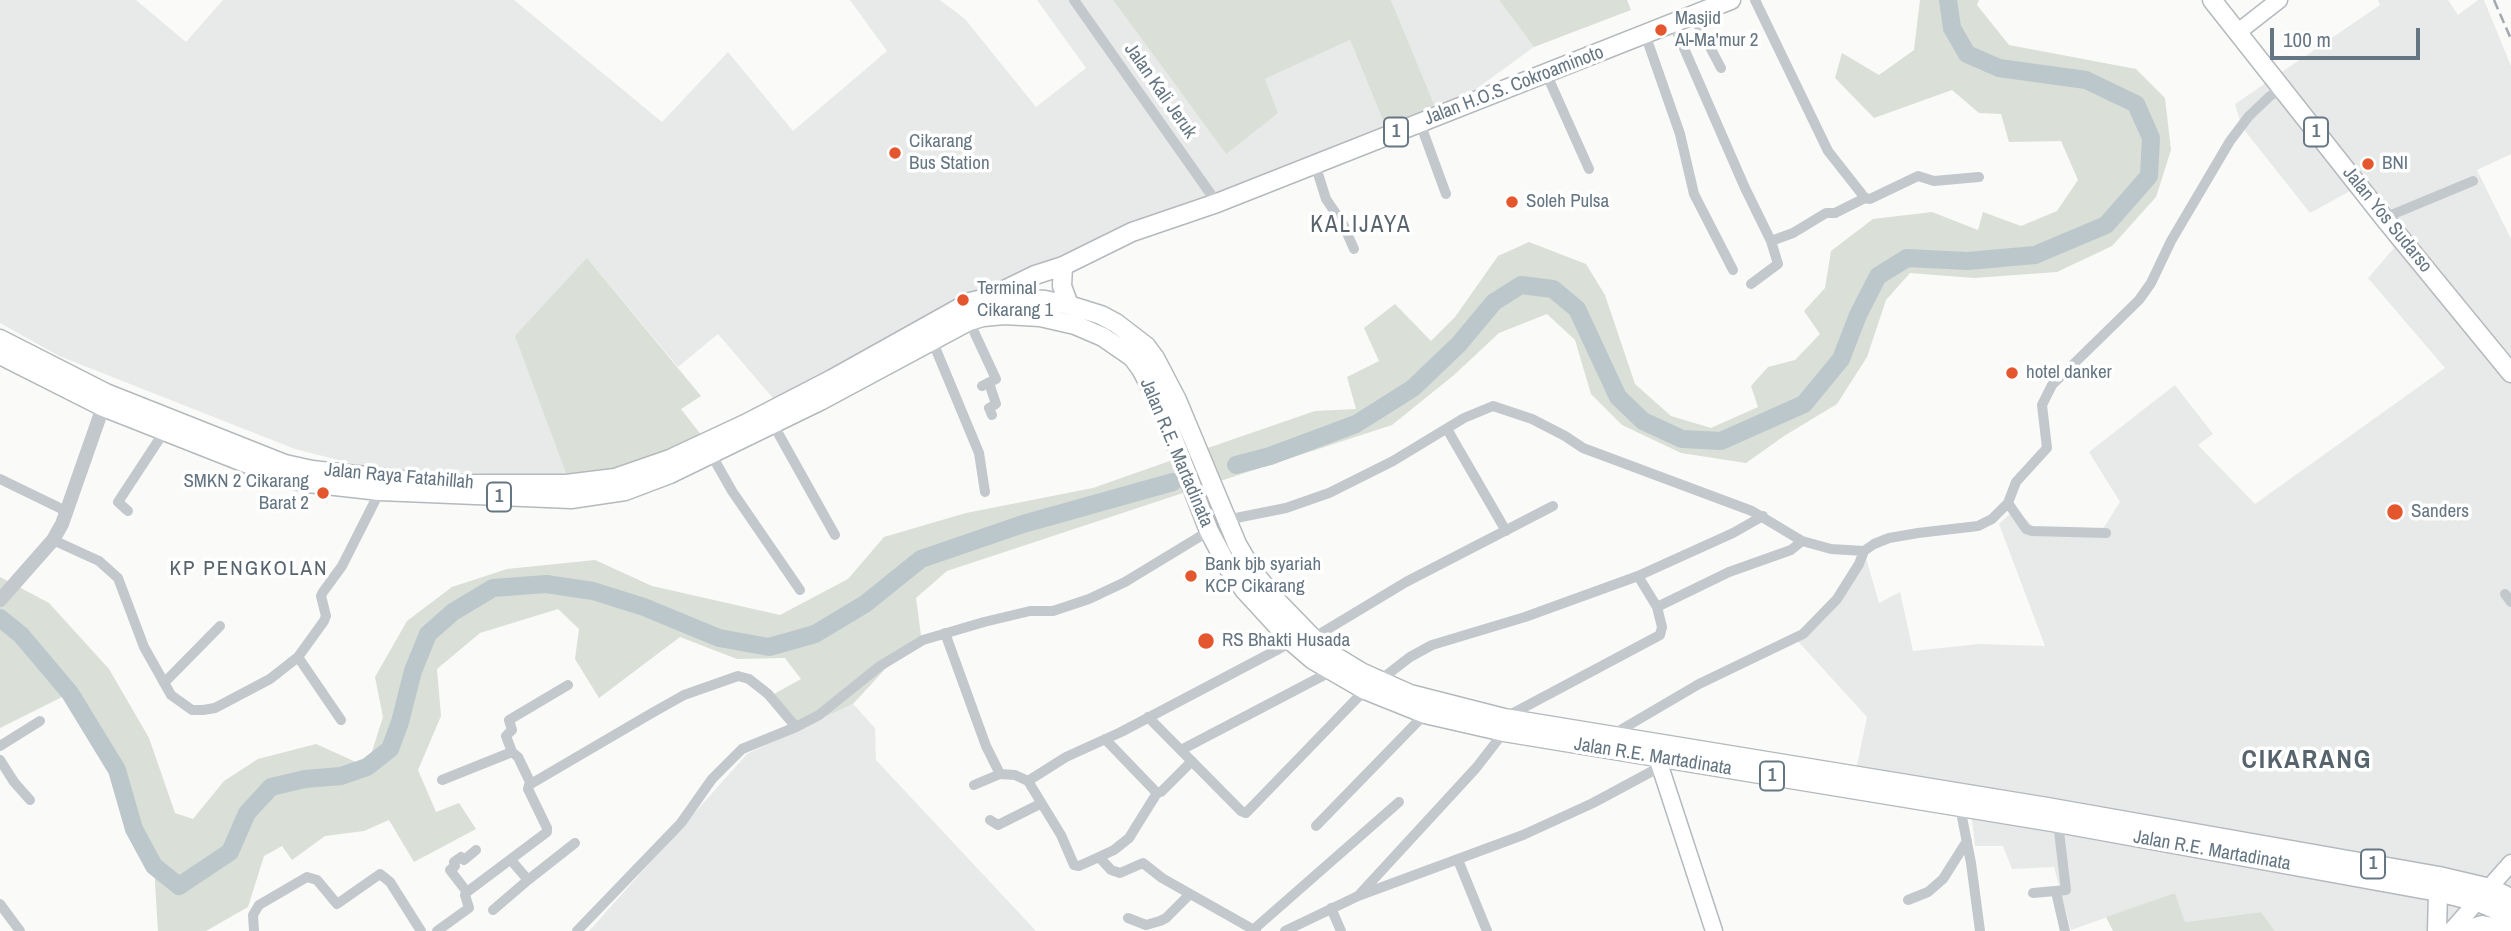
<!DOCTYPE html>
<style>
body{margin:0}
#map{position:relative;width:2511px;height:931px;overflow:hidden;background:#fafaf8;font-family:"Archivo Narrow",sans-serif}
canvas{display:block}
.scale{position:absolute;left:2270px;top:28px;width:150px;height:32px;box-sizing:border-box;border:4px solid #657683;border-top:0;padding-left:9px;font-size:21px;line-height:24px;white-space:nowrap;color:#657683;-webkit-text-stroke:5px #fff;paint-order:stroke}
</style>
<div id="map">
<canvas width="2511" height="931"></canvas>
<div class="scale">100 m</div>
</div>
<script>
const ctx = document.querySelector('canvas').getContext('2d');
ctx.lineJoin = 'round';
function fill(path, color) { ctx.fillStyle = color; ctx.fill(path, 'evenodd'); }
const poly = rows => new Path2D(rows.map(r => 'M' + r).join(''));
function stroke(path, color, width, dash) { ctx.strokeStyle = color; ctx.lineWidth = width; ctx.lineCap = dash ? 'butt' : 'round'; ctx.setLineDash(dash || []); ctx.stroke(path); }
function label(font, color, halo, rows, align = 'center') {
  ctx.font = font + ' "Archivo Narrow",sans-serif'; ctx.lineWidth = 7; ctx.setLineDash([]); ctx.textBaseline = 'middle'; ctx.strokeStyle = halo; ctx.fillStyle = color; for (const [text, x, y, turn = 0] of rows) {
    ctx.save(); ctx.translate(x, y); ctx.rotate((+turn || 0) * Math.PI / 180); ctx.textAlign = isNaN(turn) ? turn : align; if (halo) ctx.strokeText(text, 0, 0); ctx.fillText(text, 0, 0); ctx.restore();
  }
}
const built = poly([
 [0,0,136,0,186,42,223,0,514,0,662,122,728,52,793,131,887,51,850,0,940,0,965,19,1036,107,1086,68,1037,0,1113,0,1226,154,1265,79,1350,40,1389,135,1132,232,778,404,718,334,678,367,587,258,568,478,370,468,295,449,59,356,0,323],
 [1391,0,1499,0,1534,47,1439,116],
 [2378,0,2448,0,2458,15,2478,0,2484,0,2511,66,2511,154,2477,170,2511,239,2511,931,2275,931,2261,912,2185,922,2175,893,2071,930,2054,867,2012,869,2003,846,1975,846,1969,795,1855,775,1867,717,1795,638,1815,623,1864,551,1879,603,1900,592,1913,651,1979,644,2045,646,1999,524,2016,508,2036,530,2099,535,2120,502,2089,452,2175,385,2213,434,2198,445,2255,504,2445,368,2368,278,2394,248,2352,190,2310,213,2242,127,2235,104,2380,5],
 [853,704,875,728,876,760,1036,931,589,931,747,754]
]);
const green = poly([
 [1113,0,1391,0,1439,116,1389,135,1350,40,1265,79,1278,113,1226,154],
 [1499,0,1627,0,1631,10,1534,47],
 [1920,0,1979,0,1977,5,2009,45,2136,69,2165,98,2171,150,2156,197,2112,246,2057,272,1974,278,1910,273,1886,300,1867,357,1837,404,1784,436,1746,463,1681,453,1622,425,1591,394,1575,340,1547,314,1499,333,1454,375,1392,425,1211,484,1276,600,1379,681,1868,792,1330,672,1245,591,1192,490,947,571,916,598,922,643,887,667,853,704,801,728,774,694,801,679,785,658,737,659,680,637,599,698,575,659,579,629,558,609,480,633,437,669,441,716,418,770,436,812,459,803,476,829,414,862,389,820,364,831,325,836,292,860,282,846,264,856,248,907,206,931,158,931,154,866,134,827,117,770,70,693,0,728,0,577,49,603,109,669,149,738,175,813,193,819,224,781,258,759,316,744,367,767,383,717,375,677,407,621,452,587,507,569,595,560,652,586,780,615,848,579,884,537,966,513,1093,488,1181,457,1193,490,1210,484,1199,451,1315,411,1356,409,1347,377,1379,361,1364,328,1395,304,1431,341,1455,317,1498,256,1529,242,1586,264,1605,295,1635,384,1671,416,1711,428,1758,407,1751,386,1768,367,1795,360,1820,334,1804,311,1825,288,1831,251,1873,219,1932,212,1978,230,1983,212,2021,226,2057,211,2078,180,2061,141,2009,142,2001,114,1979,113,1952,90,1874,118,1835,78,1842,53,1879,75,1914,50],
 [587,258,701,396,681,409,702,436,635,465,568,478,515,336],
 [2175,893,2185,922,2261,912,2275,931,2113,931,2106,917]
]);
const river = poly([
 [1236,465,1270,456,1356,424,1413,388,1459,344,1494,302,1521,285,1553,289,1577,309,1618,397,1643,421,1682,439,1721,441,1804,404,1841,359,1858,315,1878,276,1907,258,1968,261,2035,255,2106,225,2149,176,2151,138,2136,104,2086,80,1999,68,1967,54,1952,28,1948,0],
 [0,618,21,635,70,693,117,770,134,829,154,866,179,886,230,852,247,813,271,787,305,779,341,776,367,767,390,749,400,722,413,671,428,634,453,612,493,588,546,584,593,591,644,607,719,638,769,647,815,634,865,604,921,559,1023,524,1173,482]
]);
const minor = poly([
 [1074,0,1217,203],
 [1755,0,1828,151,1865,198,1870,199,1918,176,1934,181,1979,177],
 [1693,15,1721,68],
 [1673,23,1745,188,1771,241,1793,233,1826,213,1835,213,1865,198],
 [1645,34,1680,134,1694,194,1733,270],
 [1546,73,1589,169],
 [1420,123,1446,194],
 [1315,164,1326,199,1343,224,1354,249],
 [2384,218,2473,181],
 [1751,284,1778,264,1771,241],
 [969,321,996,379,982,386],
 [932,340,979,453,985,492],
 [989,383,996,404,989,408,992,415],
 [773,424,835,535],
 [1447,429,1506,531],
 [711,454,732,491,800,590],
 [0,479,68,512],
 [2008,503,2026,529,2032,531,2106,533],
 [128,511,118,502,164,432],
 [1226,520,1286,508,1329,493,1393,461,1464,418,1493,406,1532,419,1565,436,1583,448,1752,511,1802,541,1831,549,1864,551],
 [53,540,99,561,118,578,144,647,171,695,192,710,203,710,215,708,270,679,298,657,324,621,326,616,321,596,323,592,342,566,380,491],
 [2505,594,2511,602],
 [1657,607,1729,572,1791,550,1802,541],
 [945,633,986,746,1000,774,1015,775,1028,781,1061,835,1074,865,1079,866,1099,857,1111,870,1120,873,1143,863,1162,878,1256,931],
 [1313,638,1406,582,1553,506],
 [298,657,341,720],
 [1379,681,1410,657,1432,645,1525,617,1638,576,1733,533,1763,516],
 [164,683,220,626],
 [1148,717,1241,811,1246,813,1365,690],
 [1504,718,1660,635,1662,627,1657,607,1638,576],
 [1612,735,1699,684,1803,634,1837,599,1859,564,1864,551,1874,544,1889,538,1918,533,1978,526,1992,519,2008,503,2016,482,2047,448,2042,405,2052,385,2139,300,2151,283,2171,241,2230,141,2249,116,2270,96,2282,89],
 [1105,739,1157,793,1161,792,1192,761],
 [0,746,40,721],
 [1181,750,1330,672],
 [512,752,506,736,512,730,509,720,568,685],
 [0,760,14,782,30,800],
 [442,780,512,752,518,757,531,784],
 [1028,781,1066,757,1121,732,1292,642],
 [974,785,1000,774],
 [1960,807,1971,863,1980,931],
 [990,820,998,825,1040,804],
 [1316,826,1425,714],
 [1099,857,1114,850,1129,838,1157,793],
 [511,860,528,880,575,843],
 [1458,860,1487,931],
 [467,892,450,870,455,866,454,862,461,857,464,860,476,850],
 [2056,892,2065,931],
 [2033,893,2066,890,2058,823],
 [1360,894,1476,768,1504,732],
 [1908,900,1928,892,1943,879,1967,841],
 [0,904,20,931],
 [1331,908,1341,931],
 [493,910,528,880],
 [1128,918,1146,925,1160,921,1166,918,1190,894],
 [1253,930,1399,802],
 [254,931,253,915,259,905,307,877,317,880,337,904,380,874,390,882,421,931],
 [437,931,469,908,465,895,467,892,547,832,547,828,528,789,529,785,652,713,684,695,738,676,749,679,768,694,796,727],
 [577,931,681,823,712,779,742,749,796,727,819,715,880,666,923,640,984,622,1030,611,1053,611,1089,599,1125,582,1209,531],
 [1285,931,1358,896,1523,835,1593,803,1660,767]
]);
const tertiary = poly([
 [0,600,53,540,62,524,103,407]
]);
const secondary = poly([
 [2238,32,2279,0],
 [1657,757,1714,931],
 [2451,931,2511,863]
]);
const trunk = poly([
 [2212,0,2384,218,2511,373],
 [1063,266,1062,286,1069,305],
 [994,295,1035,275,1063,266,1132,232,1217,203,1731,0],
 [0,339,106,393,285,464,312,470,438,484,566,484,615,478,670,459,745,424,832,379,970,302,991,297,1017,298,1045,300,1069,305,1101,315,1116,323,1146,346,1155,358,1177,400,1237,544,1252,570,1276,600,1313,638,1338,658,1361,672,1410,694,1504,718,2047,807,2439,876,2490,888,2511,898],
 [0,355,103,407,278,476,308,483,380,491,571,499,625,491,670,474,820,401,969,321,983,317,1004,315,1040,317,1075,325,1103,337,1132,357,1141,369,1161,407,1209,531,1229,569,1245,591,1292,642,1313,660,1365,690,1425,714,1504,732,2058,823,2438,892,2478,902,2511,916],
 [2437,931,2438,892],
 [2462,931,2482,925,2511,930]
]);
const rail = poly([
 [2494,0,2511,39]
]);
const markers = [
 [1661,30,7,"#e4572e"],
 [895,153,7,"#e4572e"],
 [2368,164,7,"#e4572e"],
 [1512,202,7,"#e4572e"],
 [963,300,7,"#e4572e"],
 [2012,373,7,"#e4572e"],
 [323,493,7,"#e4572e"],
 [2395,512,9,"#e4572e"],
 [1191,576,7,"#e4572e"],
 [1206,641,9,"#e4572e"]
];
const shields = [
 [1396,132,24],
 [2316,132,24],
 [499,497,24],
 [1772,776,24],
 [2373,864,24]
];
const shieldNames = [
 ["1",1396,132],
 ["1",2316,132],
 ["1",499,497],
 ["1",1772,776],
 ["1",2373,864]
];
const poiNames = [
 ["Masjid",1675,19],
 ["Al-Ma'mur 2",1675,41],
 ["Cikarang",909,142],
 ["Bus Station",909,164],
 ["BNI",2382,164],
 ["Soleh Pulsa",1526,202],
 ["Terminal",977,289],
 ["Cikarang 1",977,311],
 ["hotel danker",2026,373],
 ["SMKN 2 Cikarang",309,482,"right"],
 ["Barat 2",309,504,"right"],
 ["Sanders",2411,512],
 ["Bank bjb syariah",1205,565],
 ["KCP Cikarang",1205,587],
 ["RS Bhakti Husada",1222,641]
];
const streetNames = [
 ["Jalan H.O.S. Cokroaminoto",1514,86,-21],
 ["Jalan Kali Jeruk",1160,91,55],
 ["Jalan Yos Sudarso",2387,220,51],
 ["Jalan R.E. Martadinata",1176,453,67],
 ["Jalan Raya Fatahillah",399,477,5],
 ["Jalan R.E. Martadinata",1653,757,9],
 ["Jalan R.E. Martadinata",2212,851,10]
];
const neighbourhoodNames = [
 ["KP PENGKOLAN",249,569]
];
const quarterNames = [
 ["KALIJAYA",1361,226]
];
const districtNames = [
 ["CIKARANG",2307,761]
];
fill(built, '#e8e9e9');
fill(green, '#dadfd7');
stroke(river, '#bbc7cb', 18);
stroke(secondary, '#b3babf', 19);
stroke(trunk, '#b4b9bd', 21);
stroke(minor, '#c3c8cc', 10);
stroke(tertiary, '#c3c8cc', 14);
stroke(secondary, '#fff', 16);
stroke(trunk, '#fff', 18);
stroke(rail, '#a2aab0', 2.5, [10, 5]);
for (const [x, y, r, color] of markers) { const dot = new Path2D(); dot.arc(x, y, r, 0, 2 * Math.PI); ctx.fillStyle = color; ctx.fill(dot); stroke(dot, '#fff', 2.5); }
for (const [x, y, w] of shields) { const box = new Path2D(); box.roundRect(x - w / 2, y - 14.5, w, 29, 5); ctx.fillStyle = '#fff'; ctx.fill(box); stroke(box, '#657683', 2); }
label('bold 18px', '#657683', null, shieldNames);
label('19px', '#657683', '#fff', poiNames, 'left');
label('19px', '#657683', '#fff', streetNames);
ctx.letterSpacing = '2px';
label('21px', '#57646e', '#fff', neighbourhoodNames);
ctx.letterSpacing = '0px';
ctx.letterSpacing = '2px';
label('23px', '#57646e', '#fff', quarterNames);
ctx.letterSpacing = '0px';
ctx.letterSpacing = '2px';
label('bold 26px', '#57646e', '#fff', districtNames);
ctx.letterSpacing = '0px';
</script>
